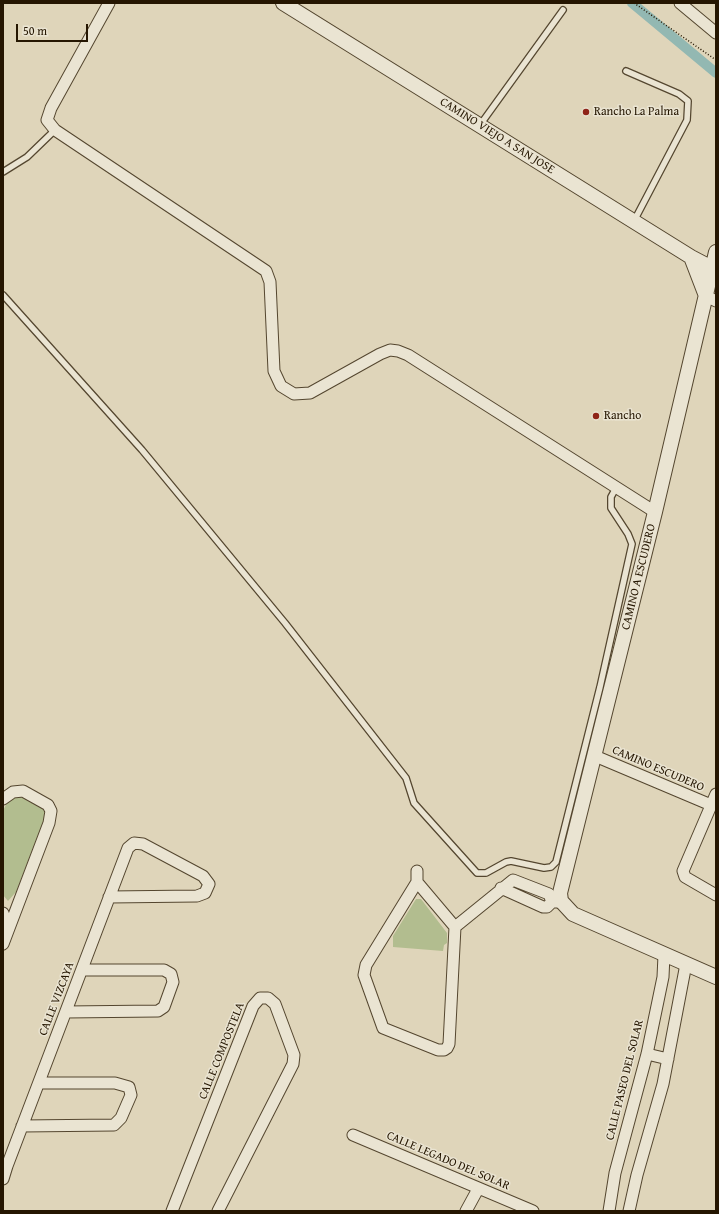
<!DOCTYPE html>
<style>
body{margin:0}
#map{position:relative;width:719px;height:1214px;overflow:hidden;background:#dfd5ba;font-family:"Gentium Book Plus",serif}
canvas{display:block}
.frame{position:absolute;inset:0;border:4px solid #251601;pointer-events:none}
.scale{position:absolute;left:16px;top:24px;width:72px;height:18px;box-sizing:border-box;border:2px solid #251601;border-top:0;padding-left:5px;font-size:12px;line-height:14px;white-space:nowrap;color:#251601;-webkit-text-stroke:3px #eae4d2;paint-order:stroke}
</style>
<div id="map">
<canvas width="719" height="1214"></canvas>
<div class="frame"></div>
<div class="scale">50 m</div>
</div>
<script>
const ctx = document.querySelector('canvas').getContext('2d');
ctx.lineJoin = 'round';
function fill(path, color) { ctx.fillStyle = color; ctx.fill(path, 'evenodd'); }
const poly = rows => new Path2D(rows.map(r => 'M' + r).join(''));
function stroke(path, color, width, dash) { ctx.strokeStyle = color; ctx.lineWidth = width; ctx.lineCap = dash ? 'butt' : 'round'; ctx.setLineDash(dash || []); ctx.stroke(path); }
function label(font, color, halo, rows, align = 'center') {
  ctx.font = font + ' "Gentium Book Plus",serif'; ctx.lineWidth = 3; ctx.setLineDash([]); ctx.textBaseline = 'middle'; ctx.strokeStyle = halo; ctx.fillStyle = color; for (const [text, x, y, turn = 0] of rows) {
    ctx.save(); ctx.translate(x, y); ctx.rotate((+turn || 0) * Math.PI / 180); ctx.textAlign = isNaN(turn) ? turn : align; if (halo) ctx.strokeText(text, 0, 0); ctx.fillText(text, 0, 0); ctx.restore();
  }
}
const green = poly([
 [17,795,43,809,46,814,16,892,8,901,3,895,3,811,9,798],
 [416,899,421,899,447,933,447,943,444,945,443,951,393,947,393,936]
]);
const canal = poly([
 [632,3,716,73]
]);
const path = poly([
 [634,3,716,60]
]);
const service = poly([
 [626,71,679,94,688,101,687,120,634,221],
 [480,125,563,10],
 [3,172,27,157,55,130],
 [3,295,142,450,285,623,406,778,414,803,477,873,486,873,506,862,511,861,544,868,551,867,556,862,600,687,632,544,628,534,611,508,611,497,616,488]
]);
const minor = poly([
 [109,3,51,108,47,120,55,130,266,271,270,282,274,371,281,386,294,394,310,393,380,354,390,350,398,351,408,355,655,512],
 [680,3,716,33],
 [706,296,716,301],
 [595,756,711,805],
 [716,794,683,871,685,877,716,895],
 [3,799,13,792,23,791,48,805,51,811,49,823,3,944],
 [417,871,417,882,366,965,364,975,383,1028,438,1050,444,1050,447,1048,449,1044,455,927,417,882],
 [501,888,543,907,547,907,552,902,558,902],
 [3,913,9,928],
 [455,927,513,880,549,894,552,902],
 [66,1012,158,1011,164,1007,173,982,171,974,164,970,82,970],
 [647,1054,668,1059],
 [22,1126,114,1125,121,1118,131,1095,129,1087,115,1083,39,1083],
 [353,1135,533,1211],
 [3,1179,7,1166,128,848,134,843,143,844,203,876,209,884,205,893,197,896,109,897],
 [172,1211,253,1006,260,998,268,998,275,1004,294,1055,293,1064,218,1211],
 [466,1211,478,1189],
 [609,1211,615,1173,647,1054,663,977,664,955],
 [629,1211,637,1175,663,1084,686,964]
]);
const tertiary = poly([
 [283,3,691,257,712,268],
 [716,252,655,512,560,893,561,901,573,914,716,977],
 [691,257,706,296]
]);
const markers = [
 [586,112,4,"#8f2418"],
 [596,416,4,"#8f2418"]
];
const poiNames = [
 ["Rancho La Palma",594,112],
 ["Rancho",604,416]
];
const streetNames = [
 ["CAMINO VIEJO A SAN JOSE",497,136,32],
 ["CAMINO A ESCUDERO",639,577,-76],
 ["CAMINO ESCUDERO",658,769,23],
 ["CALLE VIZCAYA",57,999,-69],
 ["CALLE COMPOSTELA",222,1051,-68],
 ["CALLE PASEO DEL SOLAR",625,1080,-76],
 ["CALLE LEGADO DEL SOLAR",448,1161,23]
];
fill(green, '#b2bd8f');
stroke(canal, '#93b8b2', 10);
stroke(service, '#54462f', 8);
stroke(minor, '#54462f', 13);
stroke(tertiary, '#54462f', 16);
stroke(path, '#251601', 1.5, [1, 2]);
stroke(service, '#eae4d2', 5.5);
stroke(minor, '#eae4d2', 11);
stroke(tertiary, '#eae4d2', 14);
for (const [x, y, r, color] of markers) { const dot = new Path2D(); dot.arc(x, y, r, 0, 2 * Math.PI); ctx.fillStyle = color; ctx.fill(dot); stroke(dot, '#eae4d2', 1.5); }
label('12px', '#251601', '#eae4d2', poiNames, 'left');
label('12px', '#251601', '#eae4d2', streetNames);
</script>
